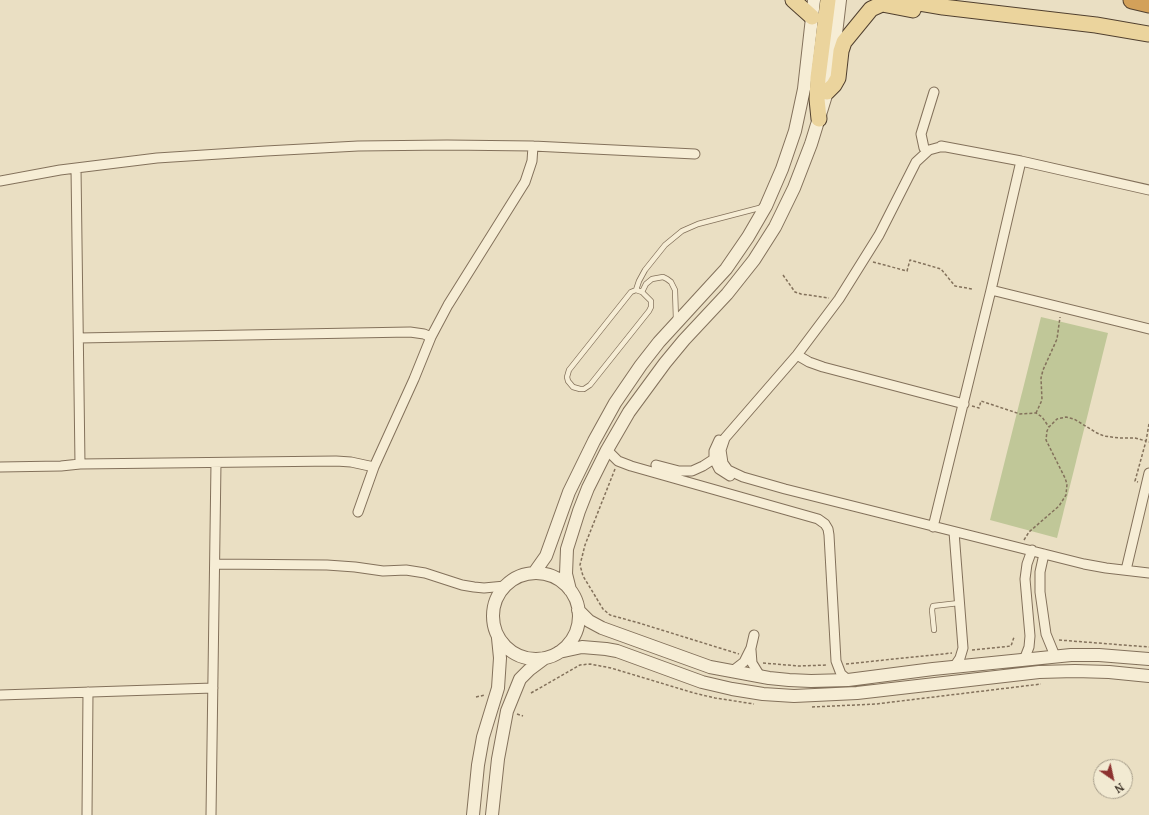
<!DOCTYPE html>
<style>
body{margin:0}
#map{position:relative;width:1149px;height:815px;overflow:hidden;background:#eadfc3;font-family:"PT Serif",serif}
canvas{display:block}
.north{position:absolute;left:1093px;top:759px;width:40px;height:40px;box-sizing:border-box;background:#f2ead2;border:1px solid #a69d8a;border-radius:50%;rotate:146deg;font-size:11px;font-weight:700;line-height:16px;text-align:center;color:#34291e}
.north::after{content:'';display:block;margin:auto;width:14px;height:18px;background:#8d3230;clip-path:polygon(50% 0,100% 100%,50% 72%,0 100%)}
</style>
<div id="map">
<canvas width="1149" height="815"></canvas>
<div class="north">N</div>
</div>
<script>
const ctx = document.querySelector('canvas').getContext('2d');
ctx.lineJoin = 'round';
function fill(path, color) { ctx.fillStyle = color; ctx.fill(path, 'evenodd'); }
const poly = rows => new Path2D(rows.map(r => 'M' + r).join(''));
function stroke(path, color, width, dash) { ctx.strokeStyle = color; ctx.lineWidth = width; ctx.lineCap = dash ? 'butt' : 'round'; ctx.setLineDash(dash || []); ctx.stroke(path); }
const green = poly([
 [1041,317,1108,333,1057,538,990,520]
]);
const path = poly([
 [873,262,907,271,910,260,941,269,955,286,972,289],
 [783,275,795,292,801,294,829,298],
 [972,406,979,408,981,401,1020,414,1036,413,1042,417,1049,427],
 [1036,413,1042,400,1041,378,1043,370,1057,339,1060,317],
 [1149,424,1146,441,1149,442],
 [615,469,585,545,580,565,583,576,603,609,610,615,639,623,739,654],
 [1024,540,1029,532,1059,506,1066,495,1067,484,1065,478,1046,440,1047,431,1049,427,1057,419,1066,417,1074,419,1097,433,1104,436,1119,438,1135,438,1146,441,1135,481,1138,482],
 [1059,640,1149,647],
 [972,650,1011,646,1014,637],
 [763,663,799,666,827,665],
 [846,664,952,653],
 [531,693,580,665,590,664,611,668,694,693,715,698,754,704],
 [476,697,485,695],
 [812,707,876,704,1041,684],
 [517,714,523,716]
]);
const service = poly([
 [636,290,642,292,651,301,651,307,649,311,590,385,584,389,580,389,573,387,568,381,567,377,569,370,631,292,636,290],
 [636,290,639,281,645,270,665,245,682,231,698,224,763,207],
 [642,292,646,284,652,279,663,277,667,279,671,282,675,290,676,320],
 [934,630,932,610,933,606,959,603]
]);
const minor = poly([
 [941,146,1021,161,1149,190],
 [946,147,940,147,929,150,916,162,879,235,839,299,797,355,725,438,721,450,723,463,728,470,743,477,785,489,1084,564,1106,568,1149,573],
 [924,148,921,134,934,92],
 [76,168,80,464],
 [0,181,60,170,157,158,266,151,358,146,447,145,533,146,695,154],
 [991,290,1149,329],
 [79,338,410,332,424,334,431,337],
 [797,355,809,362,823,367,964,404],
 [719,440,714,451,714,459,719,469,730,476],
 [607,450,618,461,631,466,818,519,825,524,828,529,829,535,836,661,841,674,848,680],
 [656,465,679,471,692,471,703,466,720,455],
 [0,467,61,466,80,464,336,461,351,462,374,467],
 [358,512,374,467,414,379,431,337,448,305,525,182,532,161,533,146],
 [933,527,991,290,1021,161],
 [954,532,963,648,960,658,954,667],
 [1044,554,1040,572,1040,592,1046,634,1055,656],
 [215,564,327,565,355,567,383,571,406,570,425,573,462,585,474,587,484,588,505,586],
 [1126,570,1149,473],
 [751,650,752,663,760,676],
 [1024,660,1029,647,1030,636,1025,579,1027,564,1032,550],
 [730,671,735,669,744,662,751,648,754,635],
 [0,695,213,688],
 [87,815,88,692],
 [211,815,216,463]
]);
const tertiary = poly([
 [534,573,546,556,569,492,594,441,615,403,641,365,659,342,726,269,748,237,766,206,782,169,795,131,804,89,814,0],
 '493 616a43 43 0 1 1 86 0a43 43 0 1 1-86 0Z',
 [570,590,566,574,567,549,579,511,588,488,607,450,629,412,665,363,684,340,727,294,754,260,775,227,794,188,811,144,827,92,835,42,840,0],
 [578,610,589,621,602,628,710,667,769,678,789,680,811,681,848,680,933,669,1071,655,1099,655,1149,659],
 [559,652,582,647,606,649,617,651,702,682,732,689,763,694,794,696,857,693,1039,672,1075,671,1109,672,1149,676],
 [473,815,478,765,483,737,498,688,500,658,498,638],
 [492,815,498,759,507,711,520,679,529,670,545,658]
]);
const primary = poly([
 [793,0,812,17],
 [902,0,943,7,1096,25,1149,34],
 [827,92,834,85,838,78,841,51,844,42,871,9,882,4,913,10],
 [819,119,817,99,818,78,828,0]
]);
const motorway = poly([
 [1132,0,1149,4]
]);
fill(green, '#c0c798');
stroke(service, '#83715b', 6);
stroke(minor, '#83715b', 11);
stroke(tertiary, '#83715b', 14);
stroke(primary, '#51402f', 17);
stroke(motorway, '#51402f', 19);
stroke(path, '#83715b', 1.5, [3, 2]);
stroke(service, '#f6edd5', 4.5);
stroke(minor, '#f6edd5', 9);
stroke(tertiary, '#f6edd5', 12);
stroke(primary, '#ebd49d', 15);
stroke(motorway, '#d3a15a', 17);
</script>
